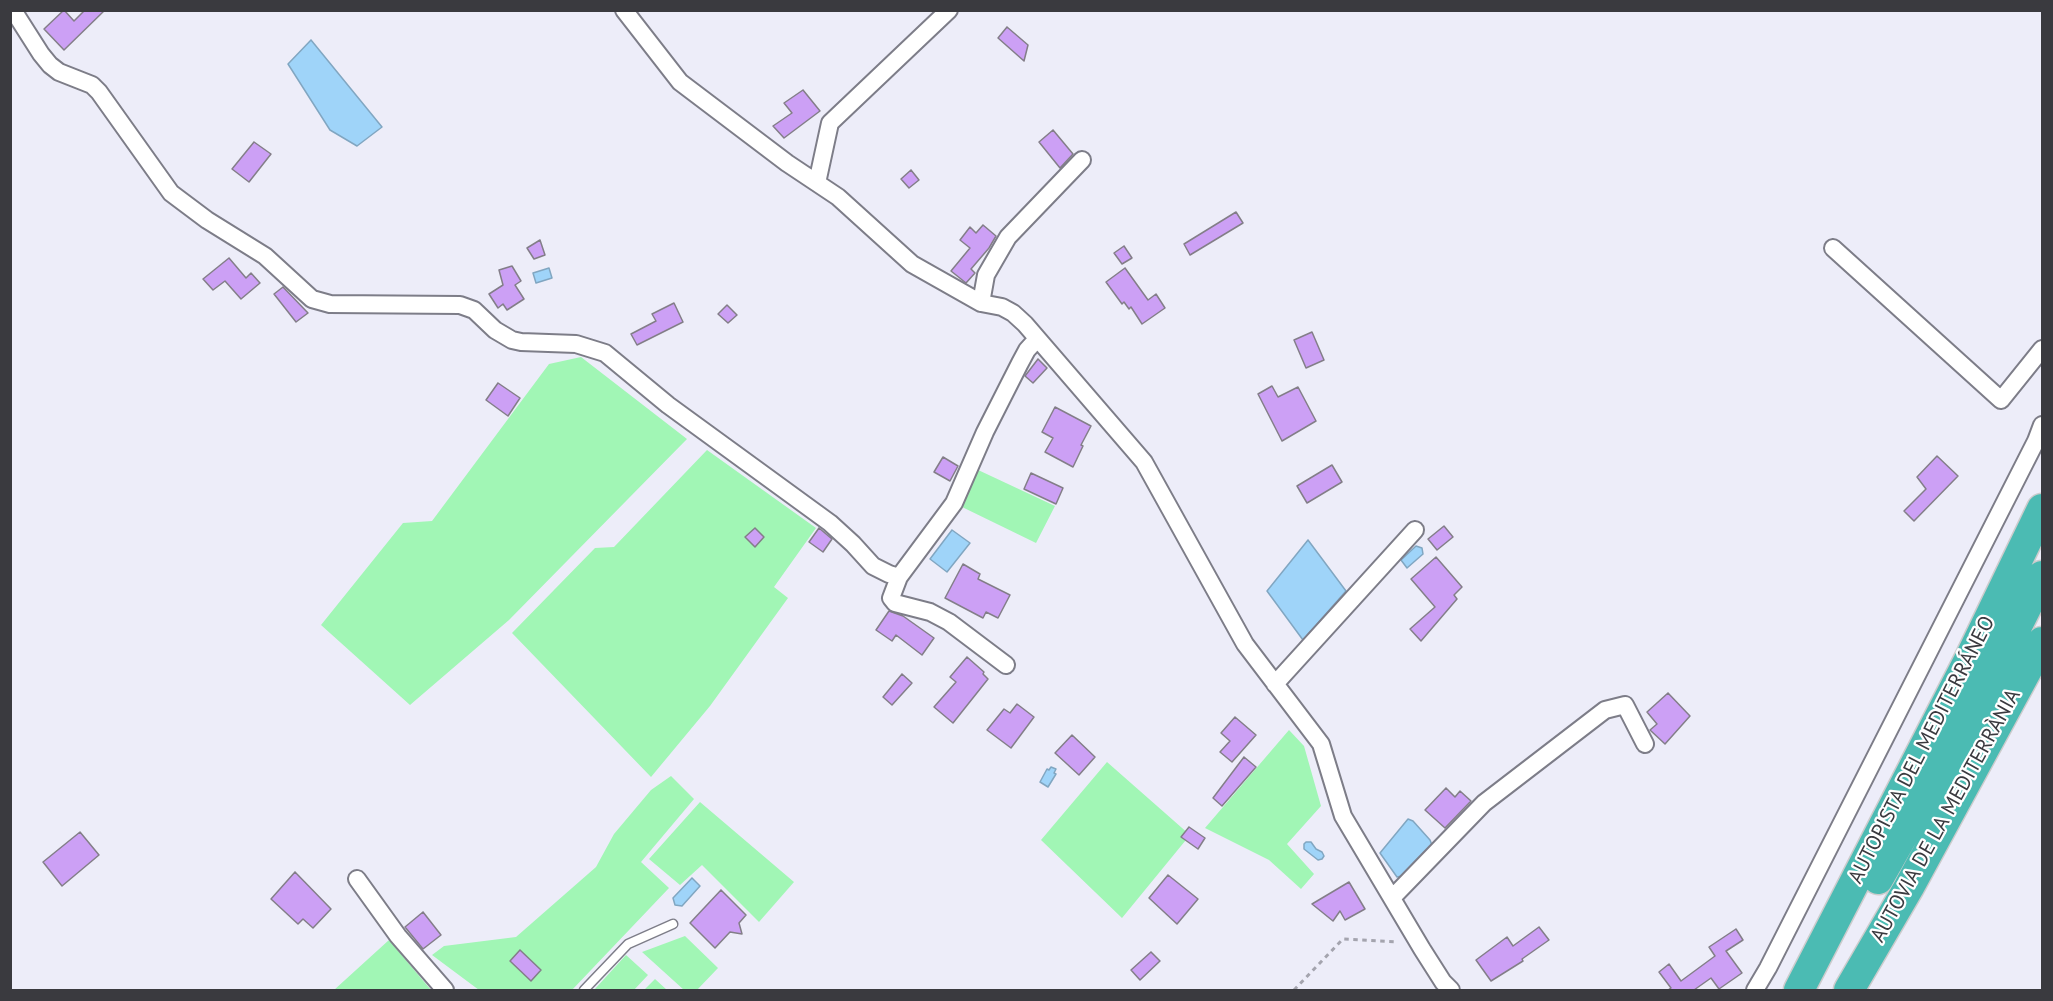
<!DOCTYPE html>
<meta charset="utf-8">
<style>
body{margin:0}
#map{position:relative;width:2053px;height:1001px;overflow:hidden;background:#ededf9;font-family:"PT Sans",sans-serif}
canvas{display:block}
.frame{position:absolute;inset:0;border:12px solid #3a3a3f;pointer-events:none}
</style>
<div id="map">
<canvas width="2053" height="1001"></canvas>
<div class="frame"></div>
</div>
<script>
const ctx = document.querySelector('canvas').getContext('2d');
ctx.lineJoin = 'round';
function fill(path, color) { ctx.fillStyle = color; ctx.fill(path, 'evenodd'); }
const poly = rows => new Path2D(rows.map(r => 'M' + r).join(''));
function stroke(path, color, width, dash) { ctx.strokeStyle = color; ctx.lineWidth = width; ctx.lineCap = dash ? 'butt' : 'round'; ctx.setLineDash(dash || []); ctx.stroke(path); }
function label(font, color, halo, rows, align = 'center') {
  ctx.font = font + ' "PT Sans",sans-serif'; ctx.lineWidth = 4.5; ctx.setLineDash([]); ctx.textBaseline = 'middle'; ctx.strokeStyle = halo; ctx.fillStyle = color; for (const [text, x, y, turn = 0] of rows) {
    ctx.save(); ctx.translate(x, y); ctx.rotate((+turn || 0) * Math.PI / 180); ctx.textAlign = isNaN(turn) ? turn : align; if (halo) ctx.strokeText(text, 0, 0); ctx.fillText(text, 0, 0); ctx.restore();
  }
}
const green = poly([
 [581,357,687,439,509,620,410,705,321,625,403,523,432,521,549,364],
 [707,450,816,528,774,587,788,598,710,706,651,777,512,633,595,548,614,547],
 [976,469,1055,506,1036,543,960,506],
 [1289,730,1304,746,1321,806,1287,844,1314,874,1301,889,1269,860,1205,828],
 [1107,762,1190,835,1122,918,1041,840],
 [671,776,694,799,641,862,669,888,572,990,479,990,432,955,444,946,516,937,596,867,614,834,651,790],
 [700,802,794,882,759,922,702,865,680,885,649,859],
 [685,936,718,968,697,990,684,990,642,952],
 [389,940,431,990,334,990],
 [626,955,648,975,634,990,594,990],
 [655,979,667,990,644,990]
]);
const water = poly([
 [311,40,382,127,357,146,330,130,288,64,311,40],
 [549,268,552,278,536,283,533,273,549,268],
 [952,530,970,543,947,572,930,559,952,530],
 [1308,540,1346,591,1303,640,1267,591,1308,540],
 [1416,546,1422,548,1423,554,1407,568,1401,560,1416,546],
 [1051,767,1056,769,1054,773,1056,774,1048,787,1040,782,1047,769,1049,770,1051,767],
 [1408,819,1413,821,1430,840,1432,845,1402,876,1397,877,1380,853,1408,819],
 [1306,842,1311,842,1316,849,1322,852,1324,856,1322,859,1318,860,1304,849,1304,844,1306,842],
 [692,878,700,886,682,906,675,905,673,898,692,878]
]);
const building = poly([
 [64,10,74,21,85,10,105,10,64,50,44,29,64,10],
 [1007,27,1028,45,1024,61,998,38,1007,27],
 [803,90,820,111,784,138,773,126,792,113,784,103,803,90],
 [1053,130,1073,154,1060,168,1039,142,1053,130],
 [254,142,271,154,249,182,232,169,254,142],
 [911,170,919,180,909,188,901,179,911,170],
 [1236,212,1243,223,1190,255,1184,244,1236,212],
 [983,225,996,236,989,248,971,269,975,273,966,283,951,271,970,248,960,240,970,227,976,233,983,225],
 [540,240,545,255,534,259,527,248,540,240],
 [1124,246,1132,258,1122,264,1114,253,1124,246],
 [229,258,246,278,251,273,260,283,241,299,225,281,213,290,203,279,229,258],
 [512,266,521,281,515,285,524,299,507,310,503,304,498,308,489,294,503,285,499,270,512,266],
 [1125,268,1148,300,1156,294,1165,308,1142,324,1131,307,1129,309,1124,302,1122,304,1106,282,1125,268],
 [283,287,308,313,296,322,274,294,283,287],
 [674,303,683,322,637,345,631,334,656,321,652,314,674,303],
 [727,305,737,315,728,323,718,314,727,305],
 [1312,332,1324,360,1306,368,1294,340,1312,332],
 [1038,359,1047,368,1033,383,1025,376,1038,359],
 [498,383,520,398,508,416,486,400,498,383],
 [1272,386,1278,397,1298,387,1316,421,1282,441,1258,394,1272,386],
 [1055,407,1091,426,1081,445,1083,446,1073,467,1045,452,1053,438,1042,432,1055,407],
 [1937,456,1958,476,1914,521,1904,511,1926,489,1917,477,1937,456],
 [943,457,958,466,950,481,934,472,943,457],
 [1332,465,1342,482,1307,503,1297,486,1332,465],
 [1031,473,1063,488,1056,504,1024,489,1031,473],
 [1444,526,1453,537,1437,550,1428,539,1444,526],
 [755,528,764,537,755,547,745,537,755,528],
 [819,528,832,539,823,552,809,542,819,528],
 [1436,557,1462,587,1454,595,1457,599,1421,641,1410,629,1435,607,1411,579,1436,557],
 [963,564,980,574,978,579,1010,595,998,618,986,612,983,618,945,598,963,564],
 [889,611,903,616,934,638,922,655,896,635,892,641,876,630,889,611],
 [967,657,984,672,983,674,988,679,953,723,934,707,956,682,950,677,967,657],
 [902,674,912,683,892,705,883,697,902,674],
 [1668,693,1690,716,1665,744,1650,730,1657,724,1647,712,1668,693],
 [1017,704,1034,717,1011,748,987,730,1004,709,1010,713,1017,704],
 [1235,717,1256,735,1232,762,1220,752,1230,741,1221,733,1235,717],
 [1072,735,1095,757,1079,775,1055,753,1072,735],
 [1244,757,1256,767,1222,806,1213,798,1244,757],
 [1446,788,1455,797,1460,791,1471,801,1445,828,1425,810,1446,788],
 [1189,827,1205,838,1198,849,1181,837,1189,827],
 [80,832,99,855,62,886,43,862,80,832],
 [295,872,331,909,313,928,303,919,298,924,271,899,295,872],
 [1168,875,1198,899,1177,924,1149,898,1168,875],
 [1349,882,1365,909,1345,920,1340,911,1333,921,1312,904,1349,882],
 [721,890,746,915,739,923,742,934,730,932,715,948,690,923,721,890],
 [423,912,441,935,423,949,405,927,423,912],
 [1539,927,1549,940,1522,959,1523,961,1491,981,1476,960,1507,937,1513,946,1539,927],
 [1736,929,1743,940,1726,951,1742,973,1719,989,1711,978,1694,990,1668,990,1671,988,1659,972,1669,964,1681,981,1715,956,1709,947,1736,929],
 [520,950,541,970,531,981,510,961,520,950],
 [1151,952,1160,961,1140,980,1131,970,1151,952]
]);
const path = poly([
 [1294,990,1343,939,1398,942]
]);
const lane = poly([
 [584,990,628,944,673,924]
]);
const street = poly([
 [13,10,41,54,50,65,59,72,92,85,99,92,171,193,207,220,265,256,312,299,330,304,460,305,474,310,495,330,512,340,521,342,576,344,605,353,668,405,830,523,853,544,873,566,889,574,899,577],
 [624,10,680,82,787,163,838,197,912,264,981,303,1002,307,1013,313,1025,324,1144,462,1245,644,1321,744,1343,816,1422,949,1443,982,1451,990],
 [817,183,830,123,949,10],
 [1833,248,2001,400,2042,349],
 [981,303,986,275,1008,237,1082,160],
 [1006,665,949,622,930,612,895,603,891,598,899,577,954,503,985,432,1020,363,1027,350,1037,339],
 [1275,684,1415,530],
 [357,879,398,936,445,990],
 [1392,898,1484,803,1605,710,1625,705,1645,744],
 [1755,990,1768,968,2036,441,2042,425]
]);
const highway = poly([
 [1878,879,1983,694,2042,576],
 [1799,990,1971,656,2042,509],
 [1849,990,1909,887,2042,642]
]);
const streetNames = [
 ["AUTOPISTA DEL MEDITERRÁNEO",1922,750,-63],
 ["AUTOVIA DE LA MEDITERRÀNIA",1946,816,-61]
];
fill(green, '#a1f6b5');
fill(water, '#9fd4f9');
stroke(water, '#81a6c1', 1.5);
fill(building, '#cca0f5');
stroke(building, '#837e88', 1.5);
stroke(lane, '#7d7d88', 11);
stroke(street, '#7d7d88', 20);
stroke(highway, '#cccccd', 33);
stroke(path, '#a4a4ae', 3, [4.5, 4.5]);
stroke(lane, '#fff', 8);
stroke(street, '#fff', 16);
stroke(highway, '#4bbbb3', 30);
label('21px', '#3a3a3f', '#fff', streetNames);
</script>
